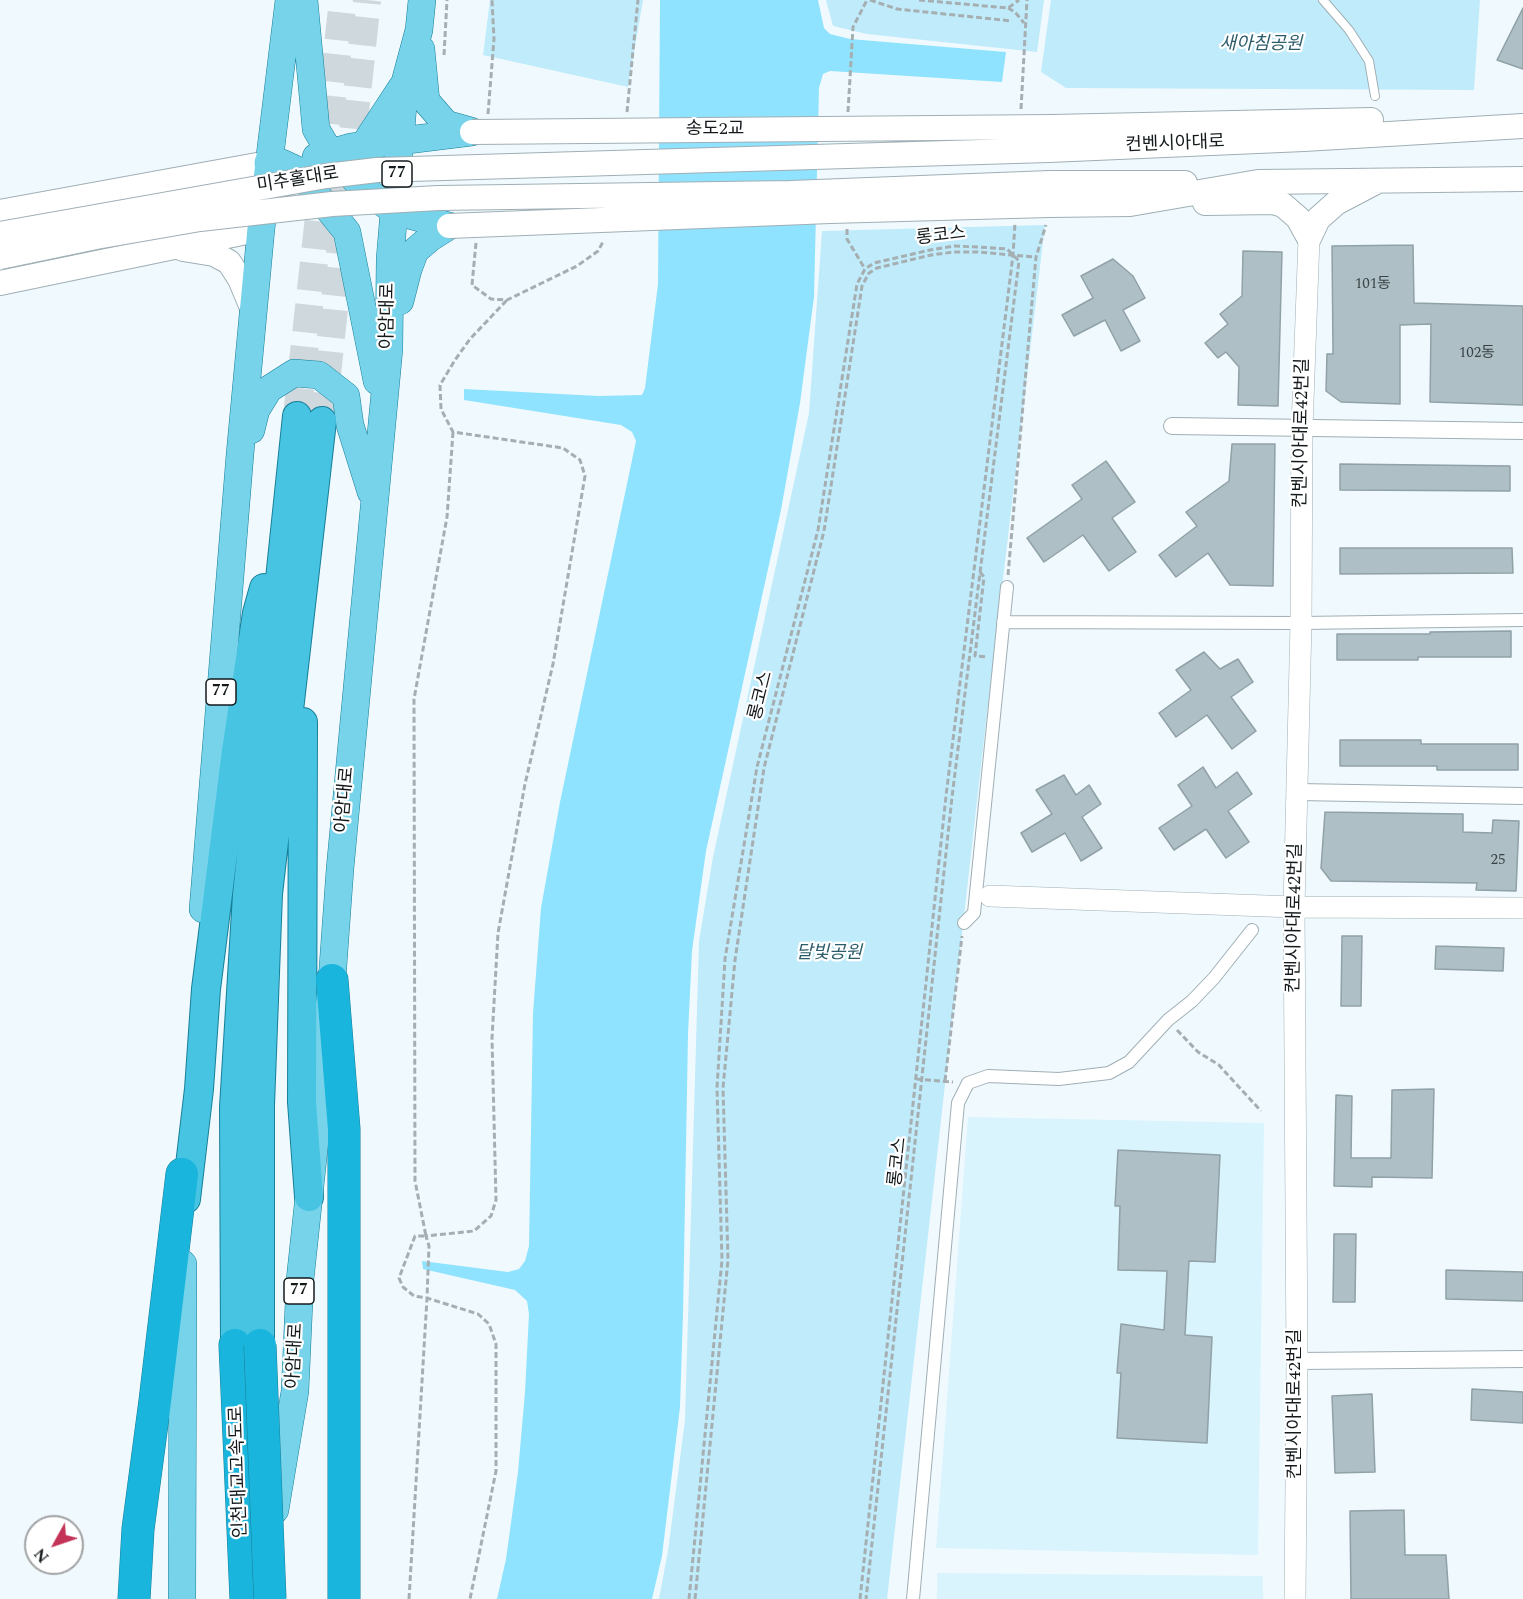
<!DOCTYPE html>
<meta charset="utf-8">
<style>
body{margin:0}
#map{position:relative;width:1523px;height:1599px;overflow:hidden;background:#f0fafe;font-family:Spectral,serif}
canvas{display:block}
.north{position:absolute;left:24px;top:1515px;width:60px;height:60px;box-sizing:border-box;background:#fff;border:2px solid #a1a3a4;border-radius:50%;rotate:230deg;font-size:16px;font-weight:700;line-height:24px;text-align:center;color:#141a1c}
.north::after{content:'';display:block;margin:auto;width:21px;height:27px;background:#c33357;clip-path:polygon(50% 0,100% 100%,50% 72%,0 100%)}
</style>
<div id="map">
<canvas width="1523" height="1599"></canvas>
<div class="north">N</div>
</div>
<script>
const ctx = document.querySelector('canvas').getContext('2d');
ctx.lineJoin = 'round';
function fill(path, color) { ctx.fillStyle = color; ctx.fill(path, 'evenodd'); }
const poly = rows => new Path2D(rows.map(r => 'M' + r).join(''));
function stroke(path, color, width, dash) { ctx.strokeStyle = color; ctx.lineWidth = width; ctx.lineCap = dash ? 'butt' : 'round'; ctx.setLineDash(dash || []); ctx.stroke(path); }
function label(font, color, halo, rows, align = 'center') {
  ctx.font = font + ' Spectral,"Noto Sans KR",serif'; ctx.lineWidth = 4.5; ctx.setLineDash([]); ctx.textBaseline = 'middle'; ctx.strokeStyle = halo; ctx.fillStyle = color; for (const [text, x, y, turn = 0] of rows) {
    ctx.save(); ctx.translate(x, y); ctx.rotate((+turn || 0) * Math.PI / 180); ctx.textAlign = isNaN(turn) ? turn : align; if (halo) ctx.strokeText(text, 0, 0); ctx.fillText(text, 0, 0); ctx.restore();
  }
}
const built = poly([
 [968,1117,1264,1123,1258,1555,936,1548],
 [937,1573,1263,1576,1263,1599,937,1599]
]);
const green = poly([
 [490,0,643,0,628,87,483,55],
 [826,0,1044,0,1037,52,867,34,833,26],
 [1051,0,1480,0,1474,90,1066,88,1041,72],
 [1045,225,984,739,887,1599,659,1599,668,1551,685,1420,699,941,713,857,809,413,822,231]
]);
const water = poly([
 [660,0,818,0,824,28,830,34,850,39,1006,52,1002,82,830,71,823,74,819,88,814,297,800,403,781,510,706,851,692,951,688,1034,683,1314,680,1407,662,1556,652,1599,497,1599,506,1559,518,1472,525,1392,529,1314,527,1301,515,1290,423,1269,422,1261,508,1272,519,1269,525,1261,529,1246,533,1013,541,908,560,802,636,441,632,432,621,425,464,400,464,389,599,396,642,395,645,388,658,284]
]);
const building = poly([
 [1523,8,1523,69,1497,60,1523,8],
 [1413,245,1414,303,1523,306,1523,405,1430,402,1431,324,1400,325,1400,404,1341,402,1326,391,1327,354,1333,354,1332,246,1413,245],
 [1243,251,1282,252,1278,406,1238,405,1239,367,1226,352,1218,358,1205,343,1228,324,1220,314,1242,296,1243,251],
 [1113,259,1133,276,1145,298,1123,310,1140,341,1121,351,1105,320,1074,336,1062,315,1093,298,1081,276,1113,259],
 [1232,444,1275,444,1273,586,1230,585,1208,553,1176,577,1159,555,1197,526,1186,512,1229,481,1232,444],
 [1106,461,1135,502,1112,518,1136,552,1109,571,1083,535,1044,562,1027,538,1082,499,1072,485,1106,461],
 [1340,464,1510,466,1510,491,1340,490,1340,464],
 [1340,548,1512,548,1513,573,1340,574,1340,548],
 [1511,631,1511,657,1418,657,1418,660,1337,660,1337,634,1430,634,1430,632,1511,631],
 [1204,652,1220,669,1238,659,1253,682,1231,697,1256,731,1232,749,1207,715,1176,737,1159,713,1191,690,1176,670,1204,652],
 [1340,740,1421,740,1421,744,1518,744,1518,770,1437,770,1437,766,1340,766,1340,740],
 [1203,767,1216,788,1237,772,1252,794,1228,811,1249,842,1226,858,1206,829,1174,850,1159,828,1192,806,1178,785,1203,767],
 [1064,775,1076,795,1089,785,1101,804,1082,817,1102,848,1081,861,1065,833,1032,852,1021,833,1052,814,1036,790,1064,775],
 [1325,812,1463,814,1463,832,1492,833,1493,820,1519,821,1516,891,1476,890,1477,883,1331,881,1321,868,1325,812],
 [1342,936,1362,936,1361,1006,1341,1006,1342,936],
 [1436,946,1504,948,1503,971,1435,969,1436,946],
 [1434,1089,1432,1178,1372,1177,1372,1187,1334,1186,1336,1095,1352,1096,1351,1158,1391,1158,1392,1090,1434,1089],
 [1118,1150,1220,1155,1215,1262,1189,1261,1185,1335,1212,1337,1207,1443,1117,1438,1121,1373,1117,1373,1121,1324,1164,1330,1167,1271,1118,1270,1120,1206,1115,1206,1118,1150],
 [1334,1234,1356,1234,1355,1302,1333,1302,1334,1234],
 [1446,1270,1523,1272,1523,1301,1446,1299,1446,1270],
 [1472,1389,1523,1392,1523,1423,1471,1420,1472,1389],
 [1372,1394,1375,1472,1335,1473,1332,1396,1372,1394],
 [1404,1510,1405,1555,1446,1555,1449,1599,1351,1599,1350,1511,1404,1510]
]);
const trunkTunnel = poly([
 [297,416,343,0],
 [322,421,367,0]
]);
const path = poly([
 [870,0,897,9,1012,21],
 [919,0,1008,8,1019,0],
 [1008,8,1015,12,1024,23],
 [444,55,447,0],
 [1021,109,1027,0],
 [627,112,638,0],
 [848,112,853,27,867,0],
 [488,114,494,39,492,0],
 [847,229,847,239,865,269],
 [476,243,472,285,491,299,507,300,577,266,598,251,604,240],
 [453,432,447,517,414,699,415,1181,426,1236,415,1236,399,1278,403,1287,414,1296,427,1298,478,1314,489,1324,496,1344,496,1471,470,1599],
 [980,572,984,577,975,656,988,657],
 [1008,575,1036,257,1046,225],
 [1177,1030,1198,1052,1219,1065,1227,1074,1261,1111],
 [916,1079,953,1082],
 [945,1081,962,936],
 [409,1599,427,1298,429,1246,426,1236,474,1231,491,1216,496,1200,492,1038,498,933,525,784,553,664,585,476,580,460,563,448,453,432,441,409,440,385,455,360,470,339,507,300],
 [689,1599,722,1260,717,1088,725,959,757,767,818,530,857,284,865,269,874,263,930,250,954,246,978,247,1007,249,1019,261,952,797,866,1599],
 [695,1599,728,1260,723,1088,735,960,764,768,824,531,862,286,869,273,877,268,931,255,954,252,977,252,1036,257],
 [860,1599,946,796,1013,255,1015,223]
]);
const service = poly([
 [1323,0,1349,30,1369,61,1375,96]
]);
const pedestrian = poly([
 [1003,622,1301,623,1523,620],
 [964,923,974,913,1007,587],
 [913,1599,958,1103,968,1083,988,1076,1059,1079,1109,1073,1129,1062,1168,1020,1192,1001,1214,978,1252,930]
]);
const minor = poly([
 [1172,426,1523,431],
 [1298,792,1523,796],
 [1297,1361,1523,1359]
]);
const tertiary = poly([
 [990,896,1294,907,1523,908],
 [1295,1599,1297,1361,1294,907,1301,623,1302,428,1309,238]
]);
const secondary = poly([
 [1052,127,1371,120],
 [1049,150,1304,139,1523,126],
 [1050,183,1185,183],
 [1205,203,1273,202,1283,205,1298,218,1309,238],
 [1048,205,1130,204,1258,182,1523,179],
 [0,212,268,163],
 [1309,238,1318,219,1336,203,1376,182],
 [183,249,214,254,229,262,240,279,253,310],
 [0,283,261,229]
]);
const primary = poly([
 [304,0,316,129,330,153,364,189,394,211,449,226],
 [421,49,426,101,446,124,471,131],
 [355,153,364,145,402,87],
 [316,157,351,147,472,132],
 [268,163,282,163,297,170,347,232,377,381],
 [400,301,408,270,415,251,430,238,449,226],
 [251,430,256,410,269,389,294,373,319,375,346,396,350,425,371,492],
 [203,909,240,454,261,229,289,0],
 [275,1510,295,1391,300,1280,332,980,340,869,389,349,390,259,405,82,419,30,422,0],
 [182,1599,183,1264]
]);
const trunk = poly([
 [303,722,302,1102,309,1197],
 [186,1199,199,1089,206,989,236,751,257,613,264,588],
 [235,1345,234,1107,247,895,297,416],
 [260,1345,260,1105,268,894,322,421]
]);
const motorway = poly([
 [332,980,344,1129,344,1599],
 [235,1345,246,1599],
 [134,1599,138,1529,155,1401,182,1174]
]);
const secondaryBridge = poly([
 [472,132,1052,127],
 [449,226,830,211,1048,205],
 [0,234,326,176,377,170,1049,150],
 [0,257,96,237,200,219,332,204,438,198,791,193,1050,183]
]);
const motorwayBridge = poly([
 [260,1345,270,1599]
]);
const numberNames = [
 ["101동",1373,285],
 ["102동",1477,354],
 ["25",1498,861]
];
const shields = [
 [397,174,30],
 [221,692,30],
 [299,1291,30]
];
const shieldNames = [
 ["77",397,174],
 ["77",221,692],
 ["77",299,1291]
];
const parkNames = [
 ["새아침공원",1261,45],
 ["달빛공원",829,954]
];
const streetNames = [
 ["송도2교",715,130],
 ["컨벤시아대로",1175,145,-2],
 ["미추홀대로",298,181,-9],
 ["롱코스",941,237,-7],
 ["아암대로",389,316,-89],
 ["컨벤시아대로42번길",1303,433,-89],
 ["롱코스",762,696,-76],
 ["아암대로",346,800,-85],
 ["컨벤시아대로42번길",1296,918,-89],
 ["롱코스",899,1162,-84],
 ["아암대로",296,1356,-87],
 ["컨벤시아대로42번길",1296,1404,-90],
 ["인천대교고속도로",240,1472,-92]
];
fill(built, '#d9f4fd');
fill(green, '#c0ebfa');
fill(water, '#90e3fe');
fill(building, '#aebfc5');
stroke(building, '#90a1a7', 1.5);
stroke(trunkTunnel, '#cfd8dc', 28, [28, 14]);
stroke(service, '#9fafb5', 10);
stroke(pedestrian, '#9fafb5', 14);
stroke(minor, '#9fafb5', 18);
stroke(tertiary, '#9fafb5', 22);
stroke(secondary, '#9fafb5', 26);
stroke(primary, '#187f99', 28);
stroke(trunk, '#187f99', 30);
stroke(motorway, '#187f99', 33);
stroke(path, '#a5aeb1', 3, [6, 3]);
stroke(service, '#fff', 8);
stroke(pedestrian, '#fff', 12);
stroke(minor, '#fff', 16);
stroke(tertiary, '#fff', 21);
stroke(secondary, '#fff', 24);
stroke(primary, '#76d3ea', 27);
stroke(trunk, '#48c4e3', 28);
stroke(motorway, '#1ab5dc', 32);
stroke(secondaryBridge, '#9fafb5', 26, []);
stroke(motorwayBridge, '#187f99', 33, []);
stroke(secondaryBridge, '#fff', 24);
stroke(motorwayBridge, '#1ab5dc', 32);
label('15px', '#3a4346', null, numberNames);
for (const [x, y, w] of shields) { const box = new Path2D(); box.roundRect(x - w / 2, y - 13, w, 26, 4.5); ctx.fillStyle = '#fff'; ctx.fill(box); stroke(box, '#141a1c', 1.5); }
label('bold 16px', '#141a1c', null, shieldNames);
label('italic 18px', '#2c5b6a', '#fff', parkNames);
label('18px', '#141a1c', '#fff', streetNames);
</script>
